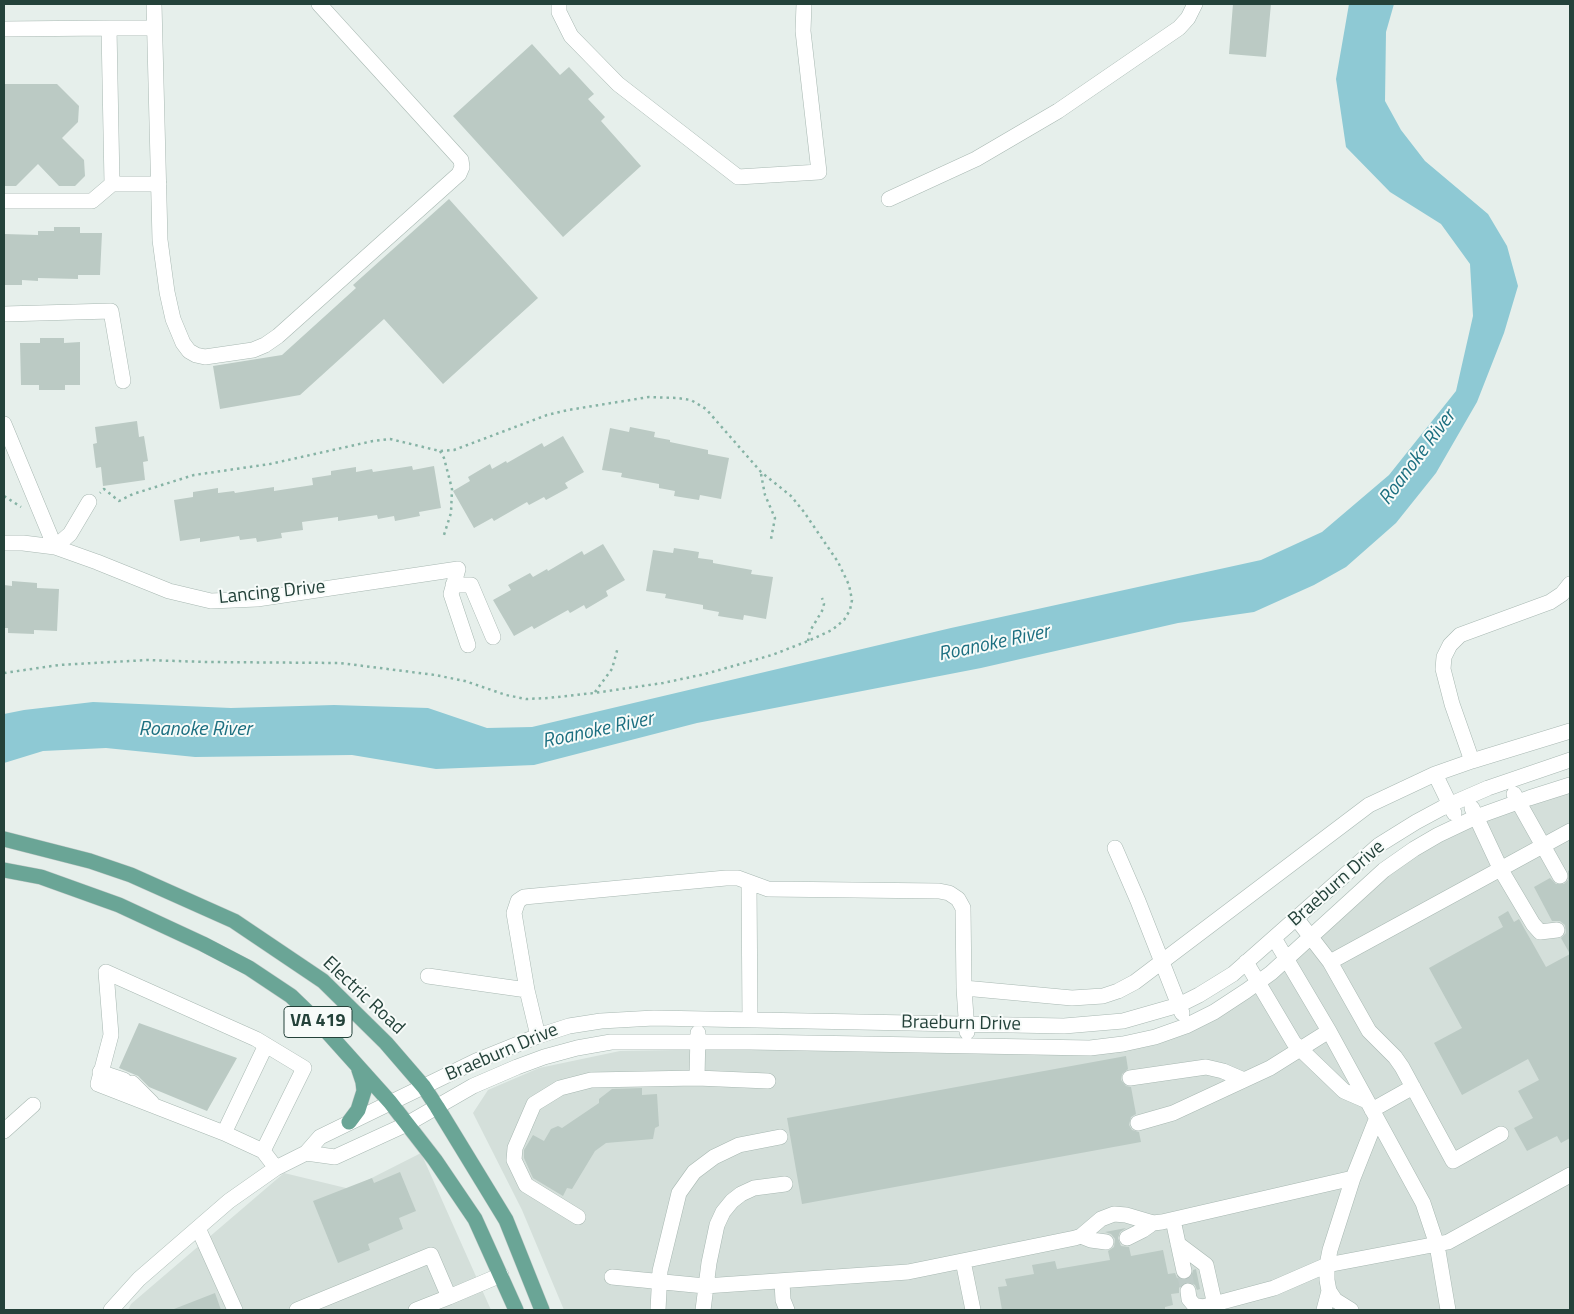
<!DOCTYPE html>
<style>
body{margin:0}
#map{position:relative;width:1574px;height:1314px;overflow:hidden;background:#e6efeb;font-family:"Titillium Web",sans-serif}
canvas{display:block}
.frame{position:absolute;inset:0;border:5px solid #24423a;pointer-events:none}
</style>
<div id="map">
<canvas width="1574" height="1314"></canvas>
<div class="frame"></div>
</div>
<script>
const ctx = document.querySelector('canvas').getContext('2d');
ctx.lineJoin = 'round';
function fill(path, color) { ctx.fillStyle = color; ctx.fill(path, 'evenodd'); }
const poly = rows => new Path2D(rows.map(r => 'M' + r).join(''));
function stroke(path, color, width, dash) { ctx.strokeStyle = color; ctx.lineWidth = width; ctx.lineCap = dash ? 'butt' : 'round'; ctx.setLineDash(dash || []); ctx.stroke(path); }
function label(font, color, halo, rows, align = 'center') {
  ctx.font = font + ' "Titillium Web",sans-serif'; ctx.lineWidth = 4; ctx.setLineDash([]); ctx.textBaseline = 'middle'; ctx.strokeStyle = halo; ctx.fillStyle = color; for (const [text, x, y, turn = 0] of rows) {
    ctx.save(); ctx.translate(x, y); ctx.rotate((+turn || 0) * Math.PI / 180); ctx.textAlign = isNaN(turn) ? turn : align; if (halo) ctx.strokeText(text, 0, 0); ctx.fillText(text, 0, 0); ctx.restore();
  }
}
const built = poly([
 [1570,790,1570,1310,564,1310,522,1210,473,1113,488,1090,539,1068,620,1051,729,1049,1124,1051,1240,1004,1399,865,1476,821],
 [421,1153,491,1310,128,1310,131,1304,284,1173,350,1189]
]);
const water = poly([
 [1349,4,1394,4,1386,32,1385,101,1401,130,1425,161,1488,214,1507,246,1518,286,1504,333,1477,402,1436,473,1396,523,1346,567,1314,585,1254,612,1178,623,981,668,697,723,534,765,436,769,352,755,195,757,106,748,43,751,4,763,4,714,24,710,93,702,231,708,334,705,428,708,487,728,532,727,951,628,1261,560,1322,532,1389,475,1456,391,1473,316,1470,264,1441,224,1390,192,1346,147,1336,79]
]);
const building = poly([
 [1233,4,1271,4,1266,57,1229,54],
 [532,44,560,75,569,67,594,94,588,99,605,117,601,121,641,166,563,237,453,116],
 [4,84,57,84,79,106,78,122,62,138,84,160,85,176,75,186,59,186,38,164,16,186,4,186],
 [449,199,538,298,443,384,384,319,300,395,220,409,213,366,282,355,356,288,353,285],
 [54,227,80,227,80,233,102,233,100,275,78,275,78,279,38,278,38,281,22,280,22,285,4,285,4,234,38,235,38,231,54,231],
 [40,338,64,338,64,343,80,342,80,385,65,385,65,390,39,390,39,385,21,385,20,343,40,343],
 [137,421,139,437,144,436,148,461,143,462,145,480,103,486,101,467,96,468,93,444,97,443,95,427],
 [630,427,655,432,654,437,670,440,670,442,708,450,708,454,729,458,721,499,700,495,699,500,674,496,675,491,659,488,659,484,621,477,622,473,602,470,610,428,629,432],
 [563,436,584,472,565,483,568,488,546,500,544,497,529,505,527,502,494,521,492,518,474,528,453,491,470,481,468,477,490,464,492,469,506,461,507,463,542,443,544,447],
 [412,466,413,470,434,466,441,508,419,512,420,516,395,521,394,516,378,519,377,515,338,521,338,517,302,522,303,530,281,533,282,538,257,542,256,538,240,540,239,536,200,542,200,538,180,541,174,500,193,497,193,492,218,488,218,493,234,491,235,493,274,487,274,491,313,485,312,478,331,475,331,471,356,467,356,472,372,469,373,472],
 [603,544,625,580,606,591,608,596,586,609,584,605,570,613,568,610,534,629,532,626,514,636,493,600,511,590,508,585,530,573,533,577,547,569,548,571,582,551,584,555],
 [674,548,699,552,698,558,713,560,713,563,752,570,751,574,773,577,766,619,744,615,743,620,718,616,719,612,703,609,703,605,665,598,666,594,646,591,653,550,673,553],
 [12,581,37,583,37,588,59,589,57,631,34,630,34,634,8,633,8,628,4,628,4,585,12,586],
 [1570,870,1570,1138,1561,1143,1557,1136,1527,1151,1514,1128,1533,1118,1518,1091,1539,1080,1528,1059,1462,1095,1434,1043,1462,1028,1429,968,1503,927,1498,917,1508,911,1514,922,1519,919,1546,967,1570,954,1561,938,1566,933,1565,925,1560,921,1552,921,1534,887,1550,878,1556,884,1564,884,1568,880,1568,871],
 [139,1023,237,1058,207,1111,149,1087,138,1076,119,1068],
 [1126,1056,1128,1069,1122,1074,1121,1080,1126,1086,1131,1087,1136,1114,1131,1117,1129,1125,1132,1130,1139,1132,1141,1142,802,1204,787,1118],
 [642,1088,642,1095,657,1094,659,1126,655,1128,653,1139,606,1143,595,1151,572,1189,567,1188,563,1196,533,1178,524,1158,524,1150,533,1135,544,1141,551,1129,558,1126,562,1128,599,1103,599,1099,612,1089],
 [400,1172,416,1211,399,1218,403,1229,368,1244,370,1250,338,1263,313,1201,372,1178,374,1183],
 [1126,1228,1120,1232,1118,1238,1121,1246,1129,1247,1131,1256,1163,1250,1168,1274,1175,1273,1177,1278,1185,1280,1191,1278,1193,1270,1196,1269,1200,1289,1197,1290,1195,1285,1191,1282,1183,1283,1179,1288,1179,1293,1171,1294,1173,1305,1165,1307,1165,1310,1002,1310,998,1287,1007,1286,1005,1279,1034,1274,1032,1265,1055,1261,1057,1269,1110,1260,1108,1251,1114,1247,1115,1239,1111,1234,1105,1232],
 [215,1293,221,1310,174,1310,174,1309]
]);
const minorTunnel = poly([
 [1184,1271,1188,1291]
]);
const path = poly([
 [440,451,444,458,452,489,451,513,443,538],
 [761,474,765,495,775,518,771,539],
 [4,496,21,507],
 [808,641,810,631,822,611,824,604,822,598],
 [4,673,59,665,147,660,206,662,340,663,435,675,465,681,506,695,526,699,548,698,594,693,663,683,705,674,772,655,808,641,832,630,844,620,850,610,852,600,849,585,838,562,804,512,791,496,761,472,706,409,691,400,677,398,649,397,568,410,547,415,454,450,440,451,390,439,373,441,270,464,194,475,133,494,119,501,104,489,100,493],
 [595,692,612,669,618,647]
]);
const minor = poly([
 [154,4,160,240,167,292,173,319,183,343,189,351,196,355,205,357,253,350,265,345,278,336,459,174,462,167,461,160,319,4],
 [559,4,559,12,571,36,618,84,738,177,819,172,803,31,804,4],
 [109,28,154,28],
 [4,29,109,28,112,184,92,201,4,201],
 [112,184,159,184],
 [889,199,976,159,1058,111,1179,28,1188,18,1195,4],
 [4,314,111,311,123,381],
 [4,424,55,547,70,534,89,502],
 [4,543,23,543,55,547,97,562,169,591,211,601,257,599,458,569,451,594,468,645],
 [453,585,471,585,493,637],
 [1472,761,1452,704,1443,669,1444,657,1450,645,1460,635,1550,602,1562,594,1570,584],
 [1435,774,1454,813],
 [1514,794,1560,876],
 [1472,808,1501,870,1533,924,1540,932,1557,930],
 [1115,848,1138,901,1182,1013],
 [749,883,750,1020],
 [1296,918,1330,962,1369,1031,1395,1057,1402,1067,1453,1161,1501,1134],
 [1274,938,1329,1031,1423,1203,1437,1245,1448,1310],
 [1246,962,1294,1043,1344,1091,1367,1101],
 [1330,962,1570,831],
 [428,976,527,990],
 [964,988,1072,998,1103,996,1118,991,1135,982,1369,805,1435,774,1472,761,1570,731],
 [698,1033,697,1078,768,1081],
 [538,1036,527,990,514,913,518,901,524,897,726,878,738,878,768,889,939,891,949,893,958,899,963,908,964,988,967,1032],
 [100,1072,124,1080],
 [1130,1078,1206,1067,1223,1071,1244,1080],
 [132,1083,152,1103],
 [1372,1110,1413,1087],
 [1138,1123,1173,1113,1270,1068,1329,1031],
 [4,1131,33,1105],
 [224,1133,266,1045],
 [263,1151,224,1133,98,1084,111,1035,106,972,256,1039,304,1068,263,1151,276,1168],
 [306,1153,335,1157,407,1124,473,1086,517,1067,544,1057,577,1048,611,1042,750,1042,1090,1048,1123,1044,1155,1037,1186,1026,1214,1012,1246,991,1271,973,1384,870,1414,849,1438,835,1476,817,1529,798,1570,785],
 [578,1217,526,1185,514,1160,515,1148,534,1104,560,1088,591,1080,697,1078],
 [1173,1220,1184,1271],
 [198,1228,235,1310],
 [1081,1236,1091,1240,1106,1242],
 [1127,1238,1143,1230,1153,1223],
 [1178,1244,1206,1265,1215,1305],
 [963,1261,973,1310],
 [612,1277,705,1286,908,1272,1075,1238,1081,1236,1101,1219,1114,1214,1126,1215,1153,1223,1162,1222,1353,1178],
 [782,1282,783,1300,787,1310],
 [1188,1291,1189,1299,1194,1305,1203,1307,1274,1288,1327,1265,1448,1242,1570,1175],
 [449,1297,501,1275],
 [111,1310,139,1279,229,1201,276,1168,306,1153,320,1137,476,1061,538,1036,569,1026,601,1021,654,1018,1064,1026,1123,1021,1179,1005,1199,995,1233,974,1379,845,1416,822,1442,808,1488,788,1570,760],
 [297,1310,431,1255,449,1297,416,1310],
 [658,1310,660,1271,679,1193,694,1172,714,1157,739,1145,780,1137],
 [703,1310,709,1263,717,1225,723,1212,732,1201,741,1194,754,1188,785,1184],
 [1324,1310,1329,1291],
 [1351,1310,1335,1300,1329,1291,1327,1280,1327,1265,1330,1250,1353,1178,1376,1120]
]);
const major = poly([
 [4,839,90,861,131,875,234,921,323,981,386,1043,424,1087,437,1107,506,1220,542,1310],
 [4,870,41,877,119,905,203,944,249,968,291,996,320,1024,390,1102,435,1160,475,1219,516,1310],
 [349,1122,358,1110,364,1091,363,1082,359,1070]
]);
const shields = [
 [318,1022,68]
];
const shieldNames = [
 ["VA 419",318,1022]
];
const streetNames = [
 ["Lancing Drive",272,593,-6],
 ["Braeburn Drive",1337,884,-41],
 ["Electric Road",363,996,43],
 ["Braeburn Drive",961,1024,1],
 ["Braeburn Drive",502,1053,-23]
];
const waterNames = [
 ["Roanoke River",1418,458,-53],
 ["Roanoke River",994,644,-12],
 ["Roanoke River",195,730],
 ["Roanoke River",598,731,-12]
];
fill(built, '#d4dfda');
fill(water, '#8ec9d4');
fill(building, '#bbcac4');
stroke(minorTunnel, '#bfccc8', 15, [15, 8]);
stroke(minor, '#a8b8b2', 16);
stroke(major, '#c2cac8', 16);
stroke(path, '#86b3a5', 2.5, [2.5, 4]);
stroke(minor, '#fff', 15);
stroke(major, '#6aa596', 15);
for (const [x, y, w] of shields) { const box = new Path2D(); box.roundRect(x - w / 2, y - 15.5, w, 31, 4); ctx.fillStyle = '#f7fbf9'; ctx.fill(box); stroke(box, '#24423a', 1); }
label('bold 18px', '#24423a', null, shieldNames);
label('19px', '#24423a', '#f7fbf9', streetNames);
label('italic 20px', '#1c6f80', '#f7fbf9', waterNames);
</script>
